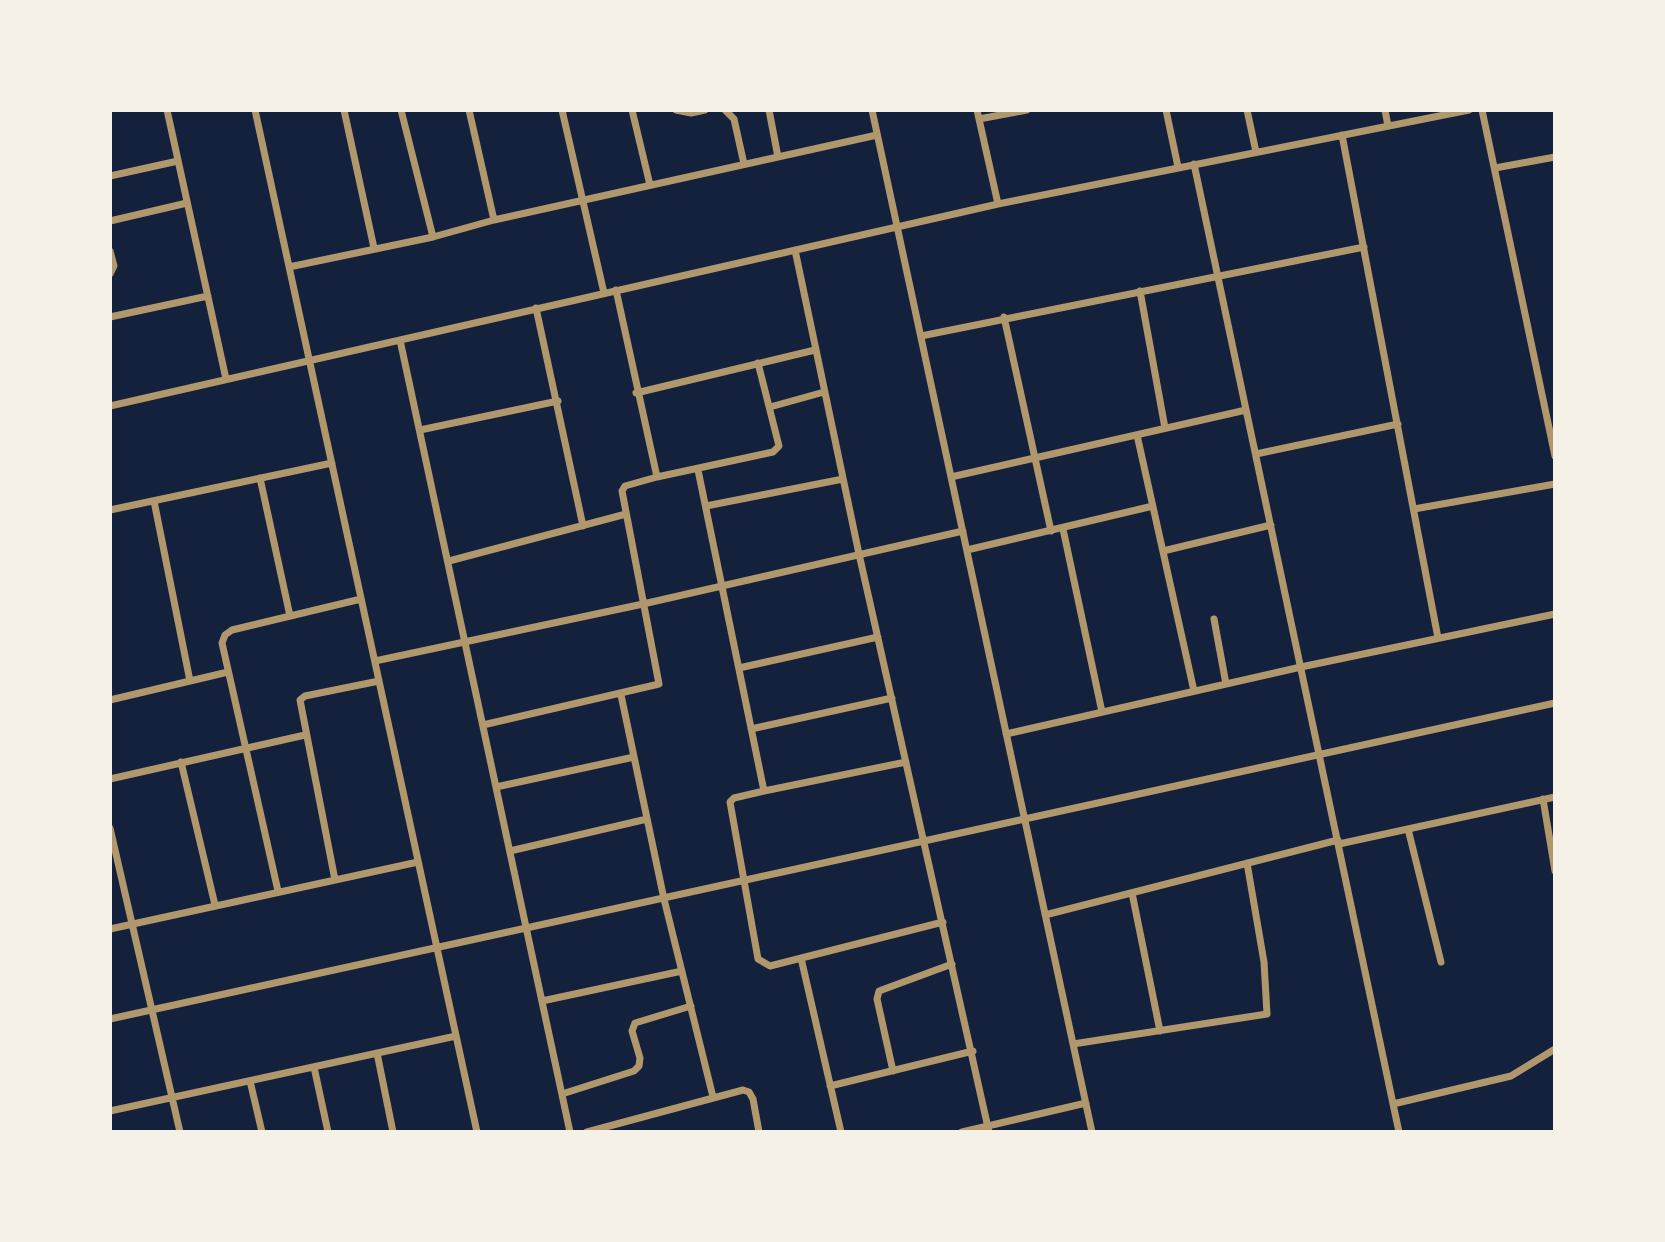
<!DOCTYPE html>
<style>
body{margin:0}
#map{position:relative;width:1665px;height:1242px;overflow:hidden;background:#14213d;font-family:Figtree,sans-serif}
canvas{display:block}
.frame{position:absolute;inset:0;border:112px solid #f6f1e7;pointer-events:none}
</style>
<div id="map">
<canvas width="1665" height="1242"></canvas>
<div class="frame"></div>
</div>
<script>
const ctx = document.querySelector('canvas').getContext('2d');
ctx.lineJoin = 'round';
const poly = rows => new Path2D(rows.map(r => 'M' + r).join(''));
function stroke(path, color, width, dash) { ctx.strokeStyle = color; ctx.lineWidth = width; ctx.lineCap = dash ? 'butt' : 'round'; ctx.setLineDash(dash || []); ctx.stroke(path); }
const minor = poly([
 [167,110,226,379],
 [255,110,477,1132],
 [344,110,374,248],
 [401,110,433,237],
 [469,110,494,220],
 [562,110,604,293],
 [632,110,650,185],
 [676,110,691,113,705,110],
 [725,110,734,119,744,164],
 [769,110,778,157],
 [872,110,1092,1132],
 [977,110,998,204],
 [1166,110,1178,167],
 [1247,110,1256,152],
 [1385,110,1388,126],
 [1482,110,1555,456],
 [979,119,1027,110],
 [1342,135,1438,638],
 [1194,164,1399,1132],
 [1495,168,1555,157],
 [110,176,178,161],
 [110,221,187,203],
 [795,250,859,554,989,1132],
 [110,251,114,266,110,274],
 [289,267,433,237,494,220,877,135],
 [616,290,657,477],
 [1140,291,1165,428],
 [536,308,583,526],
 [110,317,208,296],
 [1004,317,1051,531],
 [921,336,1364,247],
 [400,340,570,1132],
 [636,393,815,350],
 [110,406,998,204,1469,110],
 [770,407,824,392],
 [420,430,558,401],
 [1137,435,1194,691],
 [1256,454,1398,424],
 [698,470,764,791],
 [951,477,1246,410],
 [260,478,290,616],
 [154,501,190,681],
 [706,506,843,479],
 [1414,509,1555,484],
 [110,510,332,463],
 [1063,529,1102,712],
 [967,550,1153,506],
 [1163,551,1271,525],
 [449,561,626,514],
 [1214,619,1226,684],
 [375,661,643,604,963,531],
 [739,668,878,637],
 [621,695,664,899,713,1097],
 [110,700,228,672],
 [483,725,659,684,622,491,625,486,657,477,773,452,779,446,758,363],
 [751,729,892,698],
 [1006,734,1301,667,1555,614],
 [181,762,215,905],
 [906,762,764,791,734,798,730,802,758,959,770,966,943,922],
 [110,779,305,735],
 [496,787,634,757],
 [1543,799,1555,871],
 [110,828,180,1132],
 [1408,829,1441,962],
 [1339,844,1555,797],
 [510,851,647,819],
 [335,880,300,700,305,696,379,681],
 [278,891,222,643,225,635,232,630,361,599],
 [1132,893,1160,1031],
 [1045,915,1338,840],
 [110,929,418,862],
 [801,958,841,1132],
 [542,1001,682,971],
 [110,1019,1555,703],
 [1073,1044,1267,1014,1264,962,1247,863],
 [377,1053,393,1132],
 [314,1067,328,1132],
 [893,1071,877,999,879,991,952,964],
 [250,1081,262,1132],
 [830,1086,973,1051],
 [562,1094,634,1071,639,1066,640,1058,632,1031,635,1023,691,1006],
 [1393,1104,1511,1076,1555,1049],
 [110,1111,456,1036],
 [587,1132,743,1090,749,1092,753,1099,759,1132],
 [962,1132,1086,1103]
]);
stroke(minor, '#b1986c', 7);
</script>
